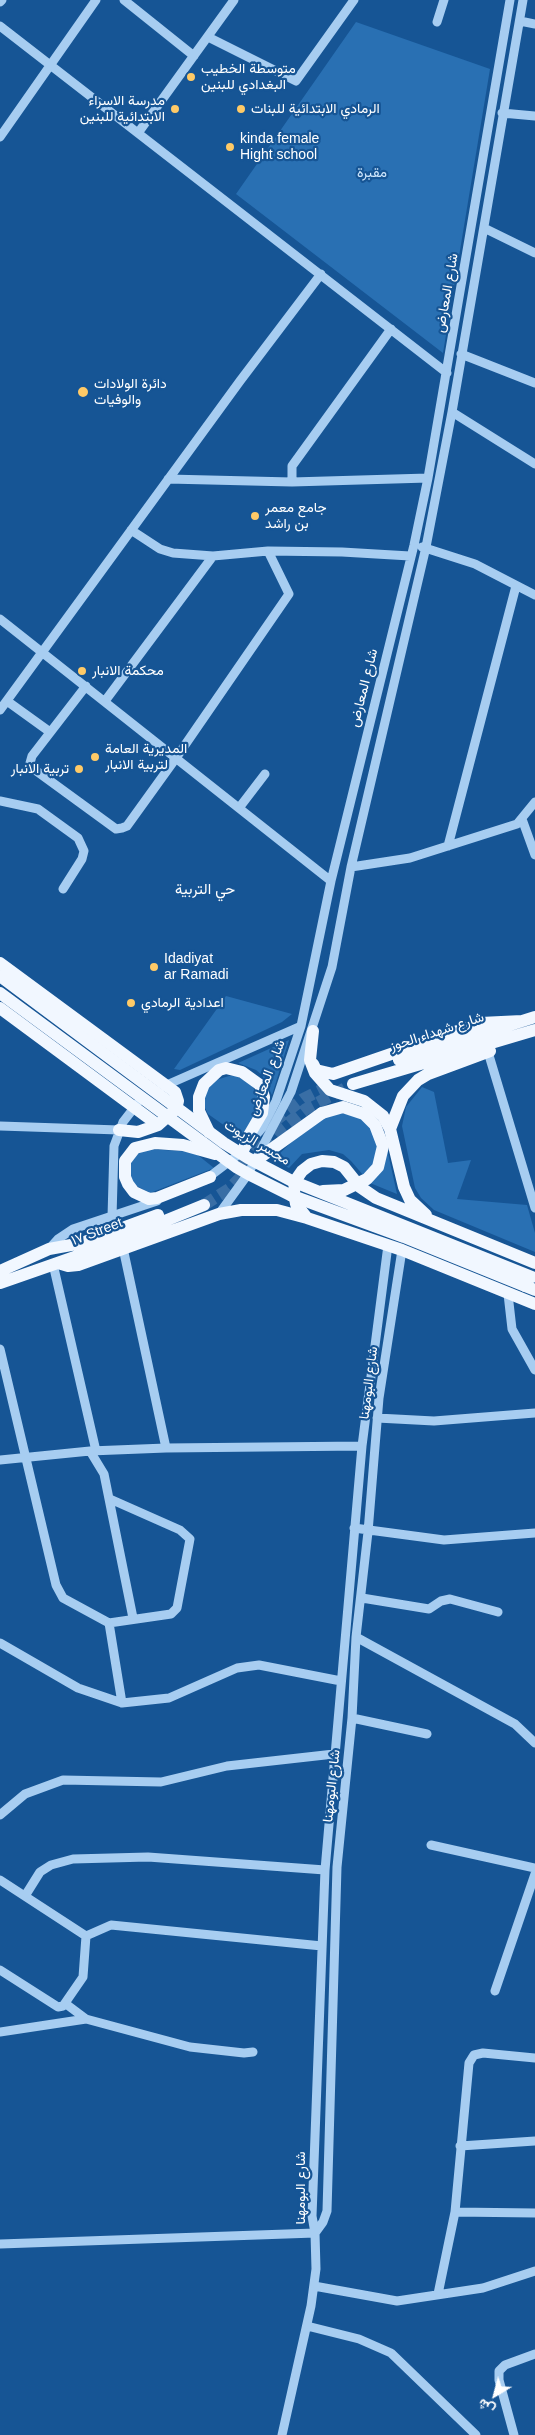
<!DOCTYPE html>
<meta charset="utf-8">
<style>
body{margin:0}
#map{position:relative;width:535px;height:2435px;overflow:hidden;background:#165595;font-family:Arial,Vazirmatn,sans-serif}
canvas{display:block}
.north{position:absolute;left:470px;top:2370px;width:50px;height:50px;-webkit-text-stroke:4px #165595;paint-order:stroke;rotate:217deg;font-size:14px;font-weight:700;line-height:20px;text-align:center;color:#fff}
.north::after{content:'';display:block;margin:auto;width:18px;height:22px;background:#fff;clip-path:polygon(50% 0,100% 100%,50% 72%,0 100%)}
</style>
<div id="map">
<canvas width="535" height="2435"></canvas>
<div class="north">ش</div>
</div>
<script>
const ctx = document.querySelector('canvas').getContext('2d');
ctx.lineJoin = 'round';
function fill(path, color) { ctx.fillStyle = color; ctx.fill(path, 'evenodd'); }
const poly = rows => new Path2D(rows.map(r => 'M' + r).join(''));
function stroke(path, color, width, dash) { ctx.strokeStyle = color; ctx.lineWidth = width; ctx.lineCap = dash ? 'butt' : 'round'; ctx.setLineDash(dash || []); ctx.stroke(path); }
function label(font, color, halo, rows, align = 'center') {
  ctx.font = font + ' Arial,Vazirmatn,sans-serif'; ctx.lineWidth = 4.5; ctx.setLineDash([]); ctx.textBaseline = 'middle'; ctx.strokeStyle = halo; ctx.fillStyle = color; for (const [text, x, y, turn = 0] of rows) {
    ctx.save(); ctx.translate(x, y); ctx.rotate((+turn || 0) * Math.PI / 180); ctx.textAlign = isNaN(turn) ? turn : align; if (halo) ctx.strokeText(text, 0, 0); ctx.fillText(text, 0, 0); ctx.restore();
  }
}
const green = poly([
 [356,22,490,69,443,353,236,194],
 [226,996,292,1014,282,1022,180,1070,174,1069],
 [289,1040,272,1095,262,1075,256,1070,238,1063],
 [229,1076,237,1076,251,1084,259,1098,257,1113,242,1138,208,1114,203,1104,204,1094,213,1081],
 [422,1087,434,1092,448,1163,471,1160,457,1199,527,1205,535,1233,535,1252,434,1210,421,1198,415,1188,402,1126,406,1107],
 [331,1111,360,1117,386,1144,397,1194,370,1183,351,1161,343,1154,329,1150,302,1154,289,1168,273,1160,308,1126],
 [148,1149,194,1152,214,1168,150,1193,135,1185,130,1177,130,1164,136,1154]
]);
const majorTunnel = poly([
 [263,1148,278,1131,306,1109,353,1084],
 [242,1165,272,1123,303,1099,327,1087],
 [204,1205,229,1189,247,1171]
]);
const minor = poly([
 [124,0,194,56],
 [0,2,2,0],
 [520,21,535,24],
 [437,22,444,0],
 [0,26,447,373],
 [208,37,296,81,354,0],
 [502,113,535,116],
 [138,133,234,0],
 [0,137,96,0],
 [484,228,535,253],
 [461,354,535,383],
 [452,412,535,464],
 [168,479,292,482,428,478],
 [292,482,292,466,391,329],
 [131,530,160,549,173,553,213,556,268,551,342,552,410,556],
 [422,547,475,564,535,595],
 [0,619,331,881],
 [86,686,32,756,30,763,31,767,116,829,122,828,127,826,176,758,289,594,268,551],
 [7,701,50,732],
 [105,701,213,556],
 [0,710,240,381,321,274],
 [0,801,38,809,78,838,84,851,82,859,63,889],
 [239,808,265,774],
 [522,819,535,855],
 [448,846,516,586],
 [351,867,410,858,517,824,535,802],
 [488,1052,535,1208],
 [162,1087,301,1026],
 [0,1126,119,1130],
 [205,1180,243,1151,262,1128,276,1101,301,1026,331,881,414,545,428,478,510,0],
 [219,1214,248,1174,291,1092,332,967,351,867,426,547,452,412,523,0],
 [112,1217,114,1146,123,1122,137,1104],
 [123,1248,166,1448],
 [49,1249,58,1239,73,1229,157,1201],
 [53,1264,96,1451],
 [508,1294,512,1329,535,1370],
 [0,1349,56,1585,63,1598,109,1623,122,1703],
 [377,1418,434,1421,535,1413],
 [90,1451,104,1474,133,1618],
 [0,1460,90,1451,166,1448,362,1446],
 [354,1528,444,1540,535,1533],
 [362,1598,429,1609,441,1601,450,1599,498,1612],
 [109,1623,171,1614,177,1608,190,1539,180,1530,110,1499],
 [356,1637,515,1724,535,1743],
 [0,1643,78,1688,122,1703,169,1698,237,1668,259,1665,341,1681],
 [352,1718,427,1734],
 [0,1815,25,1794,63,1780,161,1782,227,1766,334,1754],
 [431,1845,535,1868],
 [0,1880,86,1936],
 [25,1896,40,1872,51,1865,73,1859,148,1857,325,1870],
 [86,1936,111,1925,322,1946],
 [0,1970,58,2007,63,2006,83,1977,86,1936],
 [495,1991,535,1874],
 [66,2004,86,2019,190,2047,244,2053,253,2052],
 [0,2032,86,2019],
 [460,2146,535,2141],
 [455,2212,535,2213],
 [315,2233,323,2222,327,2211,337,1867,352,1718,356,1637,368,1532,379,1398,402,1250],
 [0,2244,315,2233],
 [314,2286,397,2301,483,2288,535,2271],
 [438,2294,455,2212,469,2063,474,2055,483,2053,535,2058],
 [307,2326,359,2339,391,2353,476,2435],
 [282,2435,311,2306,316,2269,315,2233,312,2216,325,1870,362,1446,388,1245],
 [514,2435,499,2380,499,2371,505,2365,535,2354]
]);
const major = poly([
 [0,963,175,1092,178,1101,176,1109,158,1125,138,1132,119,1130],
 [0,1008,158,1125],
 [313,1031,310,1060,315,1073,330,1090,364,1101,383,1116,390,1129,404,1187,410,1200,426,1215],
 [399,1060,535,1017],
 [313,1064,316,1070,333,1074,481,1023,522,1021],
 [353,1084,535,1030],
 [390,1129,403,1096,418,1080,428,1074,490,1051],
 [209,1132,199,1111,199,1097,204,1084,219,1070,226,1068,242,1072,260,1085,264,1097,262,1113,248,1137,243,1151],
 [255,1161,322,1113],
 [210,1177,157,1198,149,1199,134,1192,128,1184,125,1177,125,1161,135,1148,155,1143,183,1145,215,1154],
 [307,1218,296,1204,294,1193,295,1181,302,1171,311,1164,322,1161,334,1162,344,1167,360,1187,376,1198,535,1263],
 [58,1263,68,1266,78,1265,219,1214,241,1210,277,1210,307,1218,402,1250,535,1304],
 [0,1271,49,1249,82,1243,158,1215],
 [0,1283,86,1253,204,1205],
 [525,1286,535,1290]
]);
const majorBridge = poly([
 [0,976,224,1143,248,1158,292,1181,532,1277],
 [0,993,236,1167,252,1176,290,1195,404,1237,525,1286],
 [322,1113,343,1107,364,1114,375,1125,383,1146,378,1167,367,1179,344,1190,323,1191]
]);
const markers = [
 [191,77,5,"#ffca67"],
 [175,109,5,"#ffca67"],
 [241,109,5,"#ffca67"],
 [230,147,5,"#ffca67"],
 [83,392,6,"#ffca67"],
 [255,516,5,"#ffca67"],
 [82,671,5,"#ffca67"],
 [95,757,5,"#ffca67"],
 [79,769,5,"#ffca67"],
 [154,967,5,"#ffca67"],
 [131,1003,5,"#ffca67"]
];
const poiNames = [
 ["متوسطة الخطيب",201,69],
 ["البغدادي للبنين",201,85],
 ["مدرسة الاسراء",165,101,"right"],
 ["الابتدائية للبنين",165,117,"right"],
 ["الرمادي الابتدائية للبنات",251,109],
 ["kinda female",240,139],
 ["Hight school",240,155],
 ["دائرة الولادات",94,384],
 ["والوفيات",94,400],
 ["جامع معمر",265,508],
 ["بن راشد",265,524],
 ["محكمة الانبار",92,671],
 ["المديرية العامة",105,749],
 ["لتربية الانبار",105,765],
 ["تربية الانبار",69,769,"right"],
 ["Idadiyat",164,959],
 ["ar Ramadi",164,975],
 ["اعدادية الرمادي",141,1003]
];
const parkNames = [
 ["مقبرة",372,173]
];
const streetNames = [
 ["شارع المعارض",447,293,-80],
 ["شارع المعارض",364,688,-76],
 ["شارع شهداء الحوز",437,1032,-18],
 ["شارع المعارض",267,1078,-69],
 ["مجسر الزيوت",257,1143,31],
 ["١٧ Street",97,1232,-21],
 ["شارع البومهنا",369,1383,-83],
 ["شارع البومهنا",332,1786,-84],
 ["شارع البومهنا",301,2188,-90]
];
const neighbourhoodNames = [
 ["حي التربية",205,890]
];
fill(green, '#2970b3');
stroke(majorTunnel, '#396ea5', 12, [12, 6]);
stroke(minor, '#a7cdf1', 9);
stroke(major, '#f1f7ff', 12);
stroke(majorBridge, '#f1f7ff', 12);
for (const [x, y, r, color] of markers) { const dot = new Path2D(); dot.arc(x, y, r, 0, 2 * Math.PI); ctx.fillStyle = color; ctx.fill(dot); stroke(dot, '#165595', 2); }
label('14px', '#fff', '#165595', poiNames, 'left');
label('14px', '#cee6fc', '#165595', parkNames);
label('14px', '#fff', '#165595', streetNames);
label('15px', '#fff', '#165595', neighbourhoodNames);
</script>
